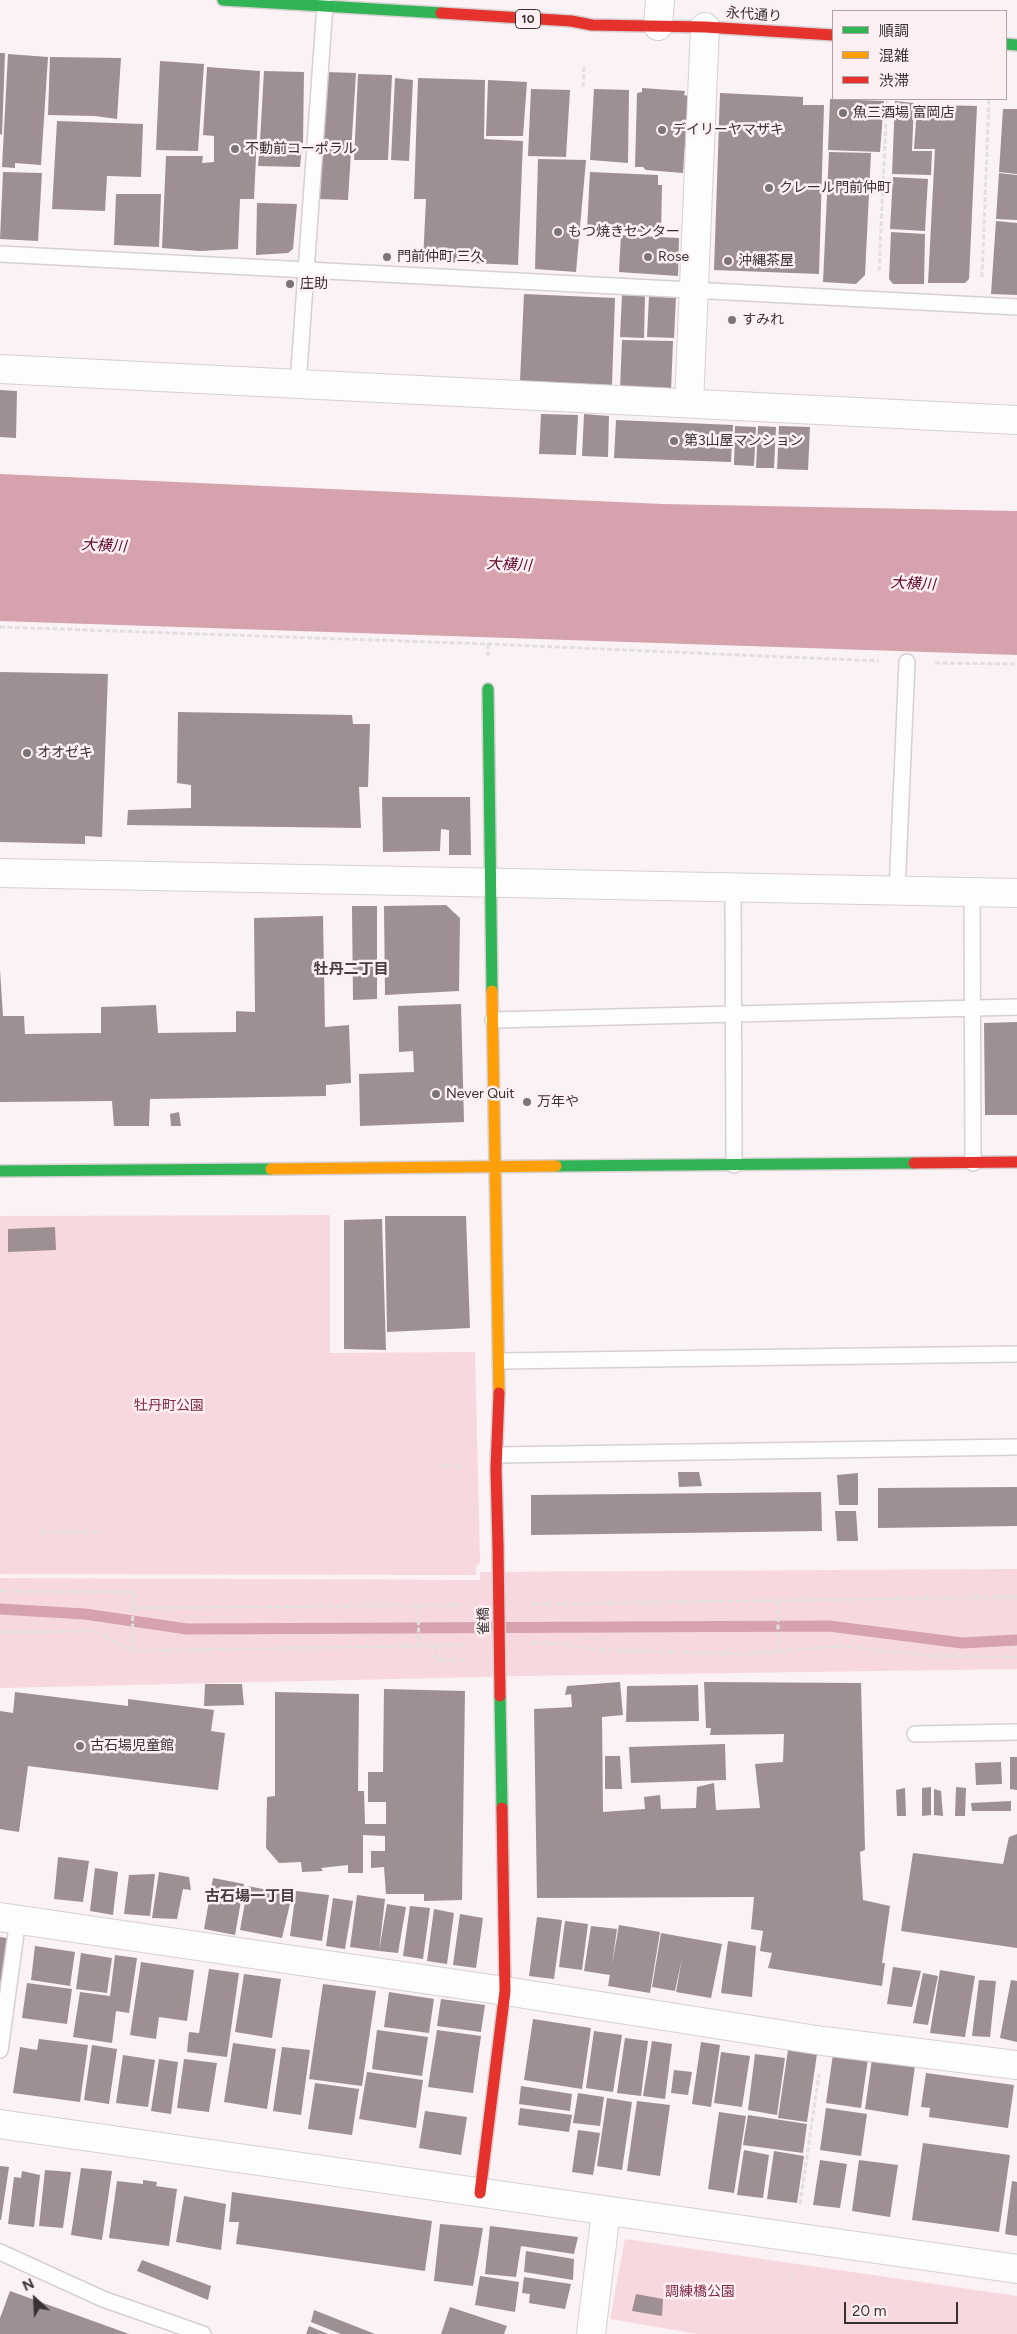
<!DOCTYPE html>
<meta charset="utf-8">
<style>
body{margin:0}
#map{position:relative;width:1017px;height:2334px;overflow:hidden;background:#faf2f4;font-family:Figtree,"Noto Sans JP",sans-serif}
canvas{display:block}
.legend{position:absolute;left:832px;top:10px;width:175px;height:90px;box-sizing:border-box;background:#feeff2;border:1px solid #afa3a6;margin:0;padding:6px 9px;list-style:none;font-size:15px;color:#383233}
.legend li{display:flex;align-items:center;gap:10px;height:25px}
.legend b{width:25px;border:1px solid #afa3a6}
.north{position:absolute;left:10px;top:2274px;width:50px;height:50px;-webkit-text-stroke:4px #feeff2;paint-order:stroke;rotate:335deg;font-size:14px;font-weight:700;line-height:20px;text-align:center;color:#383233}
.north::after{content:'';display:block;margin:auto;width:18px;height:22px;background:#383233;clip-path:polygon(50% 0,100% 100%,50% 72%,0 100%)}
.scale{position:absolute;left:844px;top:2302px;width:114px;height:22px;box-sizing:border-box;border:2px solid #383233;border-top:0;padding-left:6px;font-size:15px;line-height:18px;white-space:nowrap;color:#383233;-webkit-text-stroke:4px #feeff2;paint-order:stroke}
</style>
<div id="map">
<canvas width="1017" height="2334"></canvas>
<ul class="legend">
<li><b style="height:6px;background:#30b455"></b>順調</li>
<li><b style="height:6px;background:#ff9f0a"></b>混雑</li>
<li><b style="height:6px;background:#e5322d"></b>渋滞</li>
</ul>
<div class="north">N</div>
<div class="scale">20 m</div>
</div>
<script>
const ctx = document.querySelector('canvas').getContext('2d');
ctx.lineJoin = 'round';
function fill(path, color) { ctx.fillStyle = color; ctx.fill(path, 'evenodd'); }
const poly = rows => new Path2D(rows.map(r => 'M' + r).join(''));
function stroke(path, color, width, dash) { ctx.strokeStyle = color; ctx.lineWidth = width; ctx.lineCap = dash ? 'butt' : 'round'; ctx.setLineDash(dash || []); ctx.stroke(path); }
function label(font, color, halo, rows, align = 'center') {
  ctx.font = font + ' Figtree,"Noto Sans JP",sans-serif'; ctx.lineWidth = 5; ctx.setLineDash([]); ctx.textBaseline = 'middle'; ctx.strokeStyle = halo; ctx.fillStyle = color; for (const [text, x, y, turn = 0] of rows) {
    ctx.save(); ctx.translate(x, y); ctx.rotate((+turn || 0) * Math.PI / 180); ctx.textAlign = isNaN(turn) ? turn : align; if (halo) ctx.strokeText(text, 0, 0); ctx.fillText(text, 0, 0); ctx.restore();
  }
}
const green = poly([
 [330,1215,330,1353,475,1352,480,1563,476,1566,476,1575,0,1574,0,1216],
 [1017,1569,1017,1669,525,1676,0,1688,0,1578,480,1580,480,1572],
 [625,2239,1017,2296,1017,2334,698,2334,610,2319]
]);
const water = poly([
 [0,474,662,504,1017,511,1017,655,0,621]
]);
const stream = poly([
 [0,1609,85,1614,187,1629,829,1626,962,1643,1017,1640]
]);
const building = poly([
 [0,53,5,53,2,135,0,134],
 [8,54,48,57,41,165,15,163,15,168,2,167],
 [50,57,121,58,117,119,95,116,48,115],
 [160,61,204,64,198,151,156,150],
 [207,67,260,71,254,199,240,199,238,249,200,251,162,248,166,156,203,156,202,163,214,162,214,136,203,135],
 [264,71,304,72,303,143,260,141],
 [326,72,356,73,348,200,318,199],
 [358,74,392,75,388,160,354,160],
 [395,78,413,80,409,161,391,160],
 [418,78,485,80,484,139,523,141,518,265,423,261,426,199,414,199],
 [488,80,527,82,523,136,486,136],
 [642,88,685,91,684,95,688,96,683,173,646,170,643,167,635,167,637,93,642,92],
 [531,89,570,90,566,157,528,156],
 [594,89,629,90,628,163,590,160],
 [720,93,803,97,803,105,824,105,819,274,714,270],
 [830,99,884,101,880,152,828,150],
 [895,101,914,103,912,151,932,151,931,175,892,174],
 [937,105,977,106,969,279,965,283,928,283,935,149,914,149,917,107,936,109],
 [1003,109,1017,109,1017,174,999,172],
 [57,121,143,124,141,177,107,176,105,211,52,209],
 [260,143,302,145,300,167,258,166],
 [829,152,871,153,865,275,856,284,823,282],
 [538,159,586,160,576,272,535,269],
 [3,172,42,173,38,241,0,239],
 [590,172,658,175,658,185,662,185,661,233,587,229],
 [999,173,1017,175,1017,220,996,219],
 [893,177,928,179,925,231,890,229],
 [116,194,161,194,159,247,114,245],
 [257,203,297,204,293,249,288,253,256,255],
 [996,221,1017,223,1017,295,991,294],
 [891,232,925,234,924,284,893,284,889,279],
 [621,235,679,238,678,276,619,272],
 [524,294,615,298,612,385,520,381],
 [622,295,645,296,644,338,620,337],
 [649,296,676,297,674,338,647,337],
 [622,340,673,341,671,391,620,389],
 [0,390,17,391,16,438,0,437],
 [541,414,578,415,576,455,539,454],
 [584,414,609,416,608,457,582,456],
 [616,420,733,425,731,462,614,458],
 [735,426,756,427,754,466,734,465],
 [758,426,776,427,774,468,756,468],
 [779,426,810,427,808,470,777,469],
 [0,672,108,674,102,837,85,836,85,844,0,842],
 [178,712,352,715,353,724,370,724,368,787,359,787,361,828,127,825,128,810,191,808,191,785,177,783],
 [382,797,470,797,471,855,449,855,449,830,441,829,440,851,383,852],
 [446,905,460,918,459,991,385,995,384,906],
 [352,906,377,906,377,999,353,1000],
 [323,916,325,1027,349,1025,351,1083,326,1085,326,1096,150,1099,149,1126,114,1126,112,1101,0,1102,0,970,3,1016,24,1016,25,1034,101,1033,101,1007,156,1005,158,1033,236,1032,236,1011,255,1012,254,918],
 [461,1004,464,1122,360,1126,359,1074,414,1072,413,1051,399,1052,398,1006],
 [1017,1022,1017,1115,985,1115,984,1023],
 [179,1112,181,1126,171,1126,170,1114],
 [385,1216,466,1216,470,1328,387,1332],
 [382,1219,386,1350,344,1349,344,1220],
 [55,1227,56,1250,8,1252,8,1229],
 [678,1472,699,1472,702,1486,679,1487],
 [858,1473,858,1505,839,1505,837,1475],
 [1017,1487,1017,1526,878,1528,878,1488],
 [821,1492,822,1531,531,1535,531,1495],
 [835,1511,856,1511,858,1541,837,1541],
 [620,1682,623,1715,602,1717,603,1812,645,1809,644,1797,660,1795,661,1809,696,1808,697,1787,714,1783,716,1810,760,1808,755,1764,783,1762,784,1734,710,1735,711,1728,706,1728,704,1682,861,1683,865,1850,860,1852,863,1900,890,1906,882,1963,885,1963,882,1986,768,1968,772,1953,760,1951,763,1931,751,1929,754,1897,537,1898,534,1709,572,1707,571,1694,565,1695,567,1686],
 [205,1684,242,1684,244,1705,204,1706],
 [698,1685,699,1721,626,1722,627,1686],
 [384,1689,465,1691,462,1900,424,1901,424,1894,386,1894,384,1867,371,1868,371,1851,385,1851,385,1836,363,1835,363,1873,348,1873,348,1865,321,1868,323,1871,302,1872,301,1862,279,1863,266,1848,267,1797,275,1796,275,1692,359,1694,358,1791,364,1791,365,1824,386,1824,386,1802,368,1802,368,1772,383,1772],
 [15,1692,128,1706,128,1699,214,1710,211,1731,225,1733,218,1790,28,1766,19,1832,0,1829,0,1711,13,1713],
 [725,1744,726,1780,631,1783,629,1747],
 [605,1756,620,1756,622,1789,605,1789],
 [1010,1757,1017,1757,1017,1790,1010,1789],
 [1001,1762,1002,1784,976,1785,975,1763],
 [931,1787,931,1815,922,1816,922,1788],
 [956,1787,966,1788,965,1816,955,1816],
 [905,1788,906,1816,897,1816,896,1790],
 [934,1789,941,1791,943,1816,934,1815],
 [1011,1801,1011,1811,972,1811,971,1803],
 [1017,1834,1017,1948,901,1931,913,1853,1003,1864,1009,1837],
 [58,1857,89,1861,83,1902,54,1899],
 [95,1868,118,1872,113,1915,90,1911],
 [159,1872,189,1877,191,1890,183,1889,177,1919,152,1918],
 [155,1874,150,1916,124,1914,129,1875],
 [213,1878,244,1884,235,1935,204,1929],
 [248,1886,292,1895,282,1938,240,1930],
 [296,1891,329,1895,322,1941,290,1936],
 [357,1895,385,1899,379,1951,350,1947],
 [333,1898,353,1901,345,1949,326,1946],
 [387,1904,406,1907,398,1953,379,1951],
 [410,1906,430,1908,423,1959,403,1956],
 [434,1909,454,1913,447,1964,427,1961],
 [460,1914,483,1918,476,1968,453,1965],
 [537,1917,562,1920,554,1979,529,1976],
 [565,1921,588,1924,582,1970,559,1967],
 [619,1925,660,1932,650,1993,608,1986,610,1975,584,1971,591,1926,617,1929,612,1965],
 [661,1933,722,1944,711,1998,676,1992,682,1958,675,1991,652,1987],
 [0,1937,12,1939,6,1982,0,1981],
 [728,1941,756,1946,752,1997,721,1993],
 [35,1946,75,1952,70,1986,31,1980],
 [81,1953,112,1958,107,1993,76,1989],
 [115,1955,137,1958,129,2013,116,2011,112,2043,73,2037,80,1992,110,1996],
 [141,1962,194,1970,187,2021,159,2017,156,2039,130,2035],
 [893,1967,921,1971,912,2007,887,2004],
 [209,1969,239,1973,227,2057,187,2052,189,2032,199,2033],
 [940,1970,975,1976,965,2037,930,2033],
 [923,1973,938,1976,928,2025,913,2023],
 [244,1974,281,1979,272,2038,235,2032],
 [979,1980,996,1981,990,2037,972,2036],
 [1011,1980,1017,1981,1017,2042,1000,2038],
 [27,1983,72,1989,67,2024,22,2018],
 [323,1984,376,1991,362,2086,309,2079],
 [389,1992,434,1999,429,2033,384,2027],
 [441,1999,485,2005,481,2032,437,2026],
 [533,2019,591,2028,582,2089,524,2080],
 [377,2030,428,2037,422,2076,372,2069],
 [437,2030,481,2036,473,2093,428,2087],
 [594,2031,622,2035,613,2092,586,2088],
 [625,2038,648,2041,641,2096,617,2093],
 [39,2039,88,2045,80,2102,13,2093,20,2047,37,2050],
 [652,2041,672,2044,665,2099,643,2096],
 [701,2042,720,2045,711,2107,692,2104],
 [233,2043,276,2049,267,2109,224,2102],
 [92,2045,117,2049,109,2104,84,2100],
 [282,2047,310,2050,301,2115,273,2111],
 [788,2050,817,2054,807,2122,778,2118],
 [721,2052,750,2056,742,2107,714,2103],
 [755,2054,785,2058,777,2115,748,2110],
 [833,2054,868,2059,861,2108,826,2103],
 [123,2055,155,2060,148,2107,116,2103],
 [159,2059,178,2062,171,2114,151,2111],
 [184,2059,217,2063,209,2112,177,2108],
 [872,2059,915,2066,908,2116,865,2109],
 [674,2070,692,2072,688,2095,671,2093],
 [367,2072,423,2080,416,2128,359,2119],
 [926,2073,1014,2085,1008,2128,929,2117,930,2108,921,2107],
 [315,2083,359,2089,352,2135,308,2129],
 [521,2086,572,2094,570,2111,519,2104],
 [578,2093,604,2097,600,2126,573,2123],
 [607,2098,632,2102,622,2170,597,2166],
 [637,2101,670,2105,660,2176,627,2171],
 [520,2108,572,2115,569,2132,518,2125],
 [826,2108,867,2114,861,2156,820,2150],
 [425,2111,467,2117,461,2155,419,2148],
 [719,2112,746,2116,734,2193,708,2189],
 [748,2115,807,2124,803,2153,743,2145],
 [578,2130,600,2133,593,2175,572,2172],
 [923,2143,1010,2155,999,2232,912,2220],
 [744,2150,769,2155,763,2198,737,2195],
 [774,2151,804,2156,797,2203,767,2199],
 [820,2160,847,2164,840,2208,813,2205],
 [859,2160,898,2165,890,2217,852,2211],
 [0,2166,9,2167,1,2220,0,2220],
 [81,2168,112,2171,102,2240,71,2235],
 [45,2170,71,2172,63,2228,39,2226],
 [22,2171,40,2175,34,2227,8,2224,14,2177,21,2178],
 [143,2180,157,2182,156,2186,177,2189,169,2246,109,2238,117,2181,143,2184],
 [1012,2181,1017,2182,1017,2236,1005,2234],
 [232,2192,432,2221,425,2271,236,2244,239,2222,229,2222],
 [184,2196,226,2204,221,2250,176,2242],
 [440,2224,483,2228,473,2286,434,2281],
 [490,2226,578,2237,574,2254,521,2246,516,2277,485,2274],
 [526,2251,574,2259,573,2280,524,2272],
 [142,2260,211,2286,208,2300,137,2271],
 [480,2276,519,2282,515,2312,475,2305],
 [524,2277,571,2284,565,2309,529,2303,530,2294,522,2293],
 [10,2291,129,2334,0,2334,0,2318],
 [636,2294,663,2299,662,2316,632,2311],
 [450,2307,507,2326,504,2334,441,2334],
 [314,2310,375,2334,341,2334,311,2322],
 [309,2326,328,2334,306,2334]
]);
const path = poly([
 [583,87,584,66],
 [879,271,887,99],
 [982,277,989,99],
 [0,627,488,644,879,661],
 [488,644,488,656],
 [935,663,1017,664],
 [439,1465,463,1467],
 [39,1532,105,1532],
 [0,1591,134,1592,133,1608,465,1605],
 [533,1604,1017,1597],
 [418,1605,419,1646],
 [0,1632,94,1631,132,1651,467,1645],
 [533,1643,557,1643,596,1650,747,1654,841,1646,931,1656,1017,1657],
 [437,1646,436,1660,466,1660],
 [132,1651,133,1608],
 [777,1652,779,1602],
 [800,2204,819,2074],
 [791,2282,792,2270]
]);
const lane = poly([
 [0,254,1017,307],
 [298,384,325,5],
 [733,888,734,1165],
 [897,891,907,662],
 [972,892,973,1163],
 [493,1020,1017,1007],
 [500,1361,1017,1354],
 [498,1455,1017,1447],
 [915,1734,1017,1732],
 [0,2050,18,1919],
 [0,2252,103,2299,203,2334]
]);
const street = poly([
 [658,26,660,0],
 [0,369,1017,420],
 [689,403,705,27],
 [0,873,1017,893],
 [0,1917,505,1991,823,2041,1017,2065],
 [0,2124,1017,2269],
 [591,2334,606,2211]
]);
const fast = poly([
 [223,0,441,13],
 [1006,44,1017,45],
 [488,689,492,991],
 [556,1166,914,1163],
 [0,1171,271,1169],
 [500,1696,502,1808]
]);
const slow = poly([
 [492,991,499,1393],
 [271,1169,556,1166]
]);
const jam = poly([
 [441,13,571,21,592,25,705,27,833,35],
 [914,1163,1017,1162],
 [498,1545,496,1469,499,1393],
 [480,2193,505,1991,502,1808]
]);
const jamBridge = poly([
 [498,1545,500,1696]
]);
const markers = [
 [843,113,5,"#7c7577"],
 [662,130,5,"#7c7577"],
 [235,149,5,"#7c7577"],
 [769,188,5,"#7c7577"],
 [558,232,5,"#7c7577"],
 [387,257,5,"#7c7577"],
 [648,257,5,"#7c7577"],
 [728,261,5,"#7c7577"],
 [290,284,5,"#7c7577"],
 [732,320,5,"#7c7577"],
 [674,441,5,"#7c7577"],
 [27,753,5,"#7c7577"],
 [436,1094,5,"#7c7577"],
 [527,1102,5,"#7c7577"],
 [80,1746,5,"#7c7577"]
];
const shields = [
 [528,19,25]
];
const shieldNames = [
 ["10",528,19]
];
const streetNames = [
 ["永代通り",754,15,4],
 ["雀橋",484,1621,-91]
];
const poiNames = [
 ["魚三酒場 富岡店",853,113],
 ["デイリーヤマザキ",672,130],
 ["不動前コーポラル",245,149],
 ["クレール門前仲町",779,188],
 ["もつ焼きセンター",568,232],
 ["門前仲町 三久",397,257],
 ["Rose",658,257],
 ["沖縄茶屋",738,261],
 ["庄助",300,284],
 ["すみれ",742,320],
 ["第3山屋マンション",684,441],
 ["オオゼキ",37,753],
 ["Never Quit",446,1094],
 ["万年や",537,1102],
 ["古石場児童館",90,1746]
];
const parkNames = [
 ["牡丹町公園",169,1406],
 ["調練橋公園",700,2292]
];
const waterNames = [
 ["大横川",104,546,3],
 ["大横川",509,565,3],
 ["大横川",913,584,3]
];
const neighbourhoodNames = [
 ["牡丹二丁目",351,970],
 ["古石場一丁目",250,1897]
];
fill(green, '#f8d8df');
fill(water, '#d5a2ad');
stroke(stream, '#d5a2ad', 11);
fill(building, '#9e8f93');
stroke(lane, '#d6d0d1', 18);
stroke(street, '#d6d0d1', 30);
stroke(fast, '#d6d0d1', 14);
stroke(slow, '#d6d0d1', 14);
stroke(jam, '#d6d0d1', 14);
stroke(path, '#e2dfe0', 3, [5, 2.5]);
stroke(lane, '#fefdfd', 15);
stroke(street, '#fefdfd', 28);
stroke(fast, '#30b455', 11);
stroke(slow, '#ff9f0a', 11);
stroke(jam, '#e5322d', 11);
stroke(jamBridge, '#d6d0d1', 14, []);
stroke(jamBridge, '#e5322d', 11);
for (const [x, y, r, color] of markers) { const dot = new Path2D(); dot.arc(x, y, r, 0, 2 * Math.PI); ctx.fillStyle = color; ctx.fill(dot); stroke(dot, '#feeff2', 2); }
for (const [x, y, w] of shields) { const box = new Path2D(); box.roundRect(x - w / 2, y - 9.5, w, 19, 4); ctx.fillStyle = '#feeff2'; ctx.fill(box); stroke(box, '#383233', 1); }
label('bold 12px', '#383233', null, shieldNames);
label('14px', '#383233', '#feeff2', streetNames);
label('14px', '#383233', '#feeff2', poiNames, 'left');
label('14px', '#802a45', '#feeff2', parkNames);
label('italic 15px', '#5d0529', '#feeff2', waterNames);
label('bold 15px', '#483c3f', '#feeff2', neighbourhoodNames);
</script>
